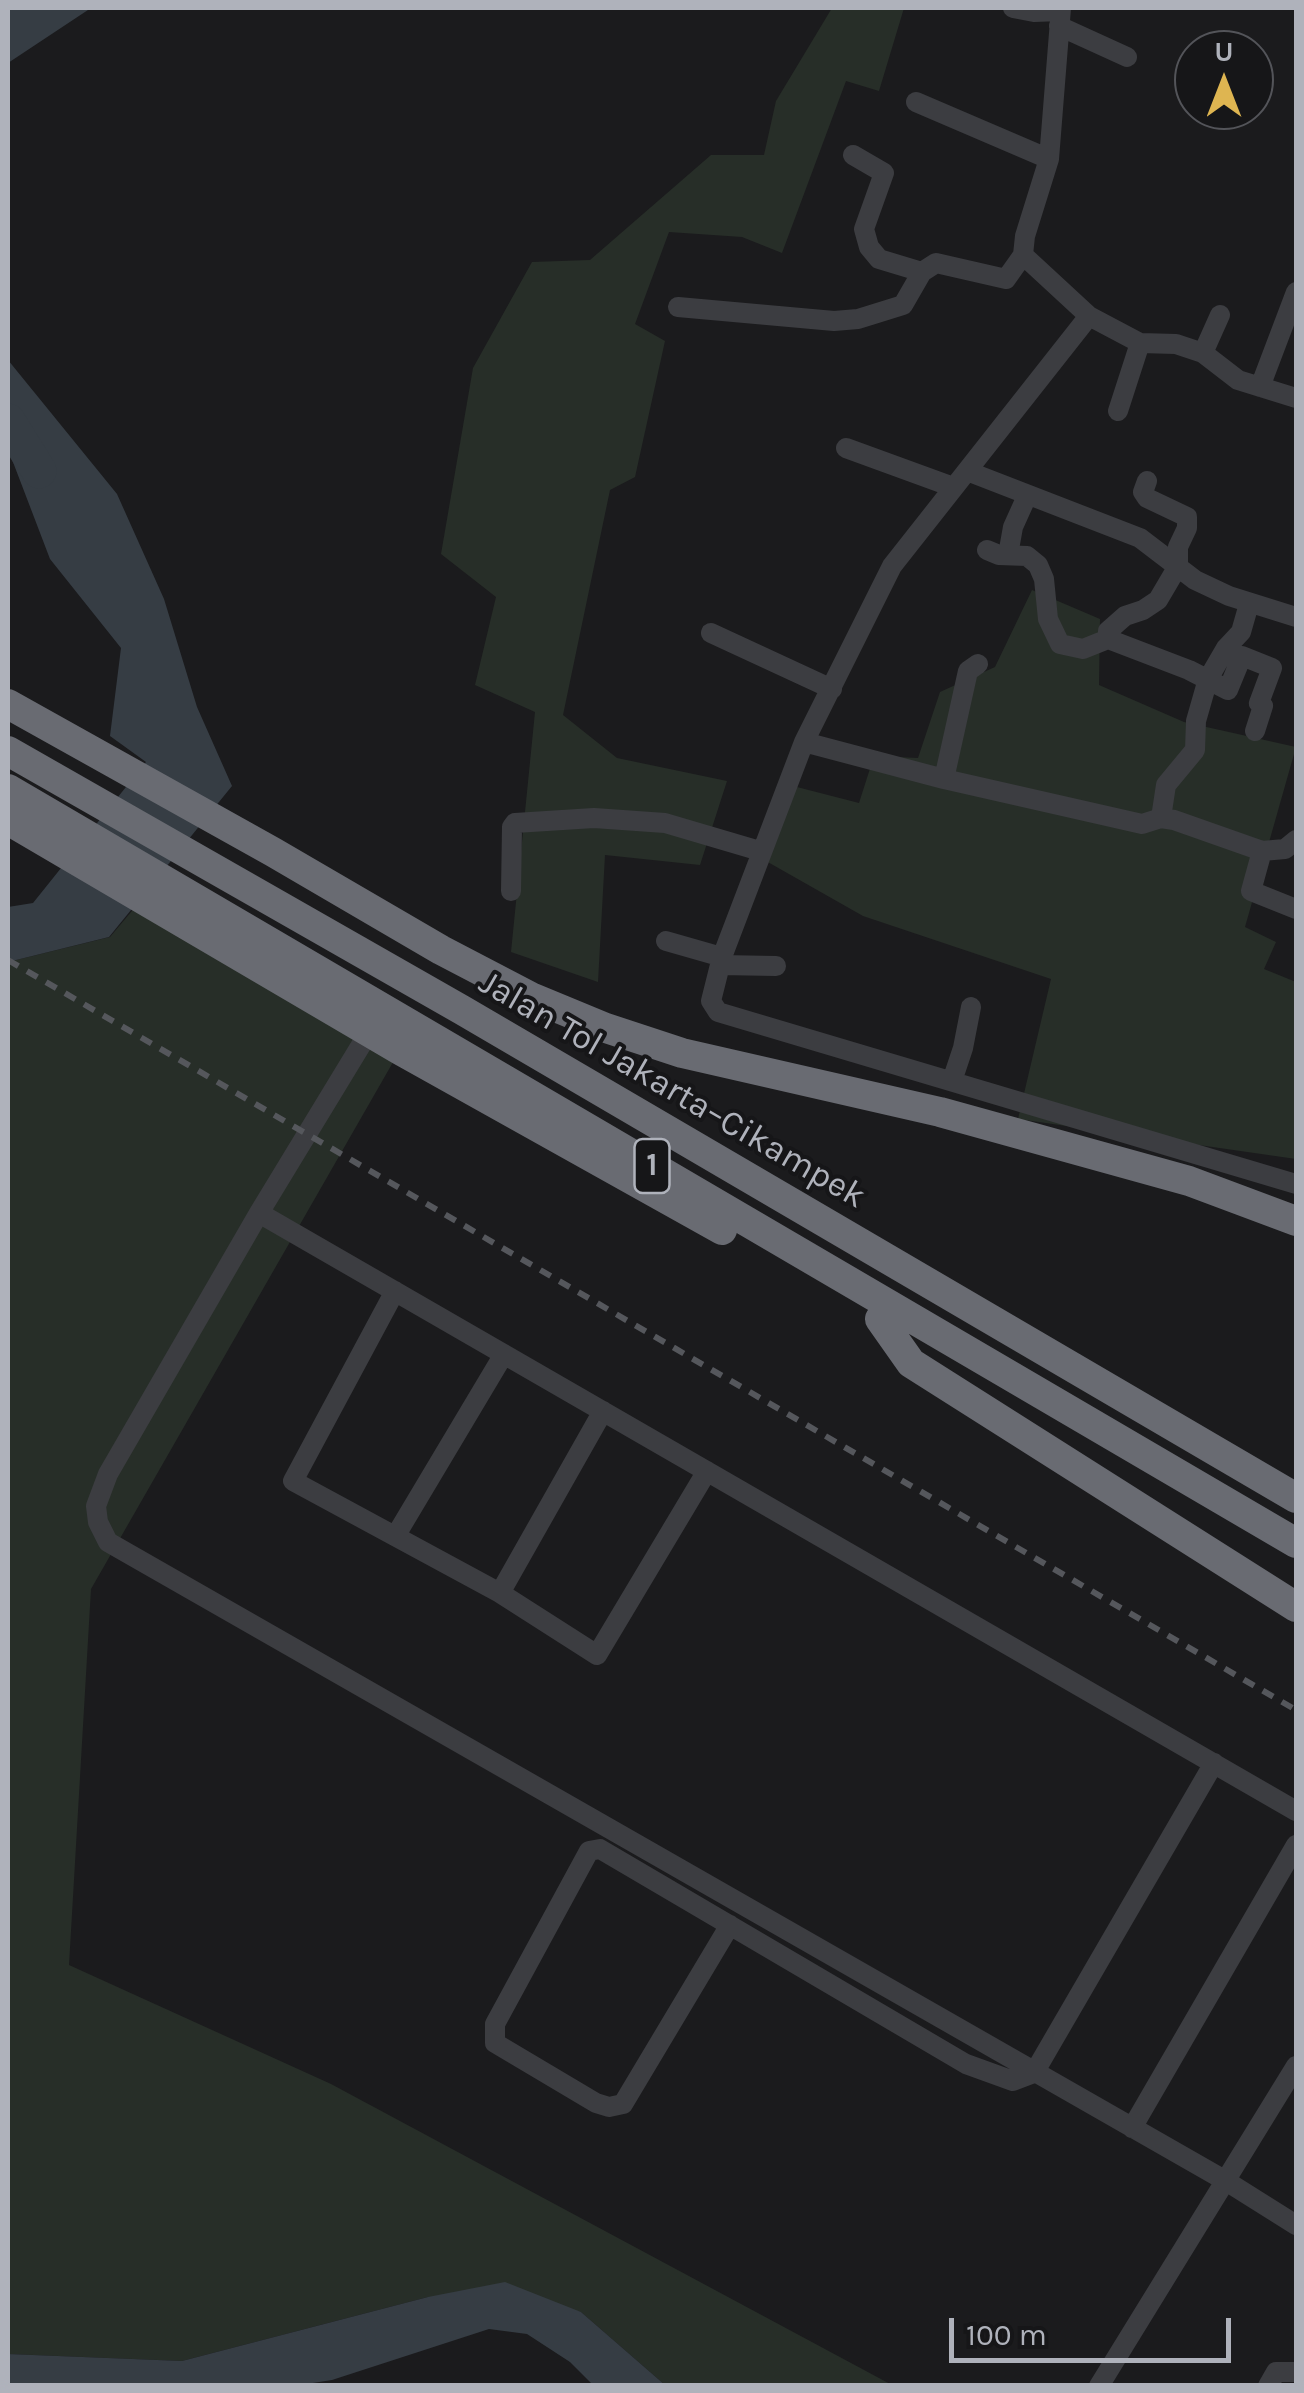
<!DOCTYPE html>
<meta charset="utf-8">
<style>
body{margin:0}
#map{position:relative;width:1304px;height:2393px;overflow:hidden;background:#1b1b1d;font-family:Karla,sans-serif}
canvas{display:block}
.frame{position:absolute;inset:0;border:10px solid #afb2bb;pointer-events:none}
.north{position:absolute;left:1174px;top:30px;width:100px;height:100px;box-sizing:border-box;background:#161618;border:2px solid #535459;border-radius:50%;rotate:0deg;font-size:28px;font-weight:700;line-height:40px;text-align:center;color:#afb2bb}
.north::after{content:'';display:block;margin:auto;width:35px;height:45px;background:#deb551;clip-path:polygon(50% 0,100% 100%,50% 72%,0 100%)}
.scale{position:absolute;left:949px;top:2318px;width:282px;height:45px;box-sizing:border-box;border:5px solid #afb2bb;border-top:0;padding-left:12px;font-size:30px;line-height:35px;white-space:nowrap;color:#afb2bb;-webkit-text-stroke:8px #161618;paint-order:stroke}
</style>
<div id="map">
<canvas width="1304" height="2393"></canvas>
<div class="frame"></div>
<div class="north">U</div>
<div class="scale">100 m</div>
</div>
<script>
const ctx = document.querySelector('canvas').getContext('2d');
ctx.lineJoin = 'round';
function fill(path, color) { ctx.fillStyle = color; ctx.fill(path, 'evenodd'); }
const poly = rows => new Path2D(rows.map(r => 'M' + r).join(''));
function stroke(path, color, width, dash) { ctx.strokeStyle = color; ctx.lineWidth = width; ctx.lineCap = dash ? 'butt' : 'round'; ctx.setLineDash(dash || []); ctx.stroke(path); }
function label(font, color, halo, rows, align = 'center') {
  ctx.font = font + ' Karla,sans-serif'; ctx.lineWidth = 8; ctx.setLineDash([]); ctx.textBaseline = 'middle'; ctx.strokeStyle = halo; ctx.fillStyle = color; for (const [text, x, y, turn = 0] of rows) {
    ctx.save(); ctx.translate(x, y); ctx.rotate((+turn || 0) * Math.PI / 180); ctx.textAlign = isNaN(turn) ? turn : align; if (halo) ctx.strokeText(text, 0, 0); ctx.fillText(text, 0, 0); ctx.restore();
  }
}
const green = poly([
 [832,8,904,8,879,91,846,81,782,253,742,237,669,232,635,324,665,341,635,477,610,490,563,715,617,758,727,781,700,865,605,855,598,982,511,952,535,712,475,685,496,597,441,554,473,368,532,262,590,260,711,155,764,155,776,101],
 [1032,590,1100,619,1099,685,1184,722,1296,747,1245,927,1276,942,1264,969,1296,982,1296,1159,1018,1119,1051,979,863,916,766,861,793,786,859,803,874,756,918,758,940,692,995,667],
 [142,899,400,1050,91,1589,69,1965,331,2084,892,2385,665,2385,581,2312,428,2297,182,2361,8,2354,8,962,110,937]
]);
const water = poly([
 [8,8,91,8,8,63],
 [8,360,117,494,164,599,197,707,232,786,109,937,8,962,8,907,33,903,146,762,110,736,121,648,50,559,8,449],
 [505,2282,581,2312,665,2385,593,2385,570,2362,527,2334,489,2329,332,2380,300,2385,8,2385,8,2354,182,2361,428,2297]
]);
const river = poly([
 [8,421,39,471]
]);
const minor = poly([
 [1013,8,1034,12,1060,11],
 [1061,8,1049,159,1025,236,1023,255,1089,316,1140,343,1176,344,1203,353,1238,380,1296,398],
 [1059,26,1127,57],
 [916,102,1049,159],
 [853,155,884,173,864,229,869,247,879,259,922,272],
 [678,307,834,321,858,319,903,305,922,272,936,263,1006,279,1023,255],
 [1089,316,892,566,804,742,722,957,711,1001,718,1012,1296,1184],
 [1203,353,1220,315],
 [1260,387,1296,292],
 [1118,411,1140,343],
 [846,448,953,487],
 [967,471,1140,538,1195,580,1229,596,1296,617],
 [1147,481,1143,492,1147,498,1187,517,1187,528,1178,547,1178,566,1158,600,1143,610,1125,616,1108,631,1108,639,1189,670,1228,690,1242,656,1272,668,1259,703,1263,706,1255,731],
 [987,550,999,555,1027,556,1038,565,1044,579,1048,619,1060,644,1083,649,1108,639],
 [1008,555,1013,527,1027,496],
 [711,633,832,689],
 [804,742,944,779,1142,824,1161,818,1174,820,1262,851,1285,849,1296,840],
 [944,779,968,671,978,664],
 [1161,818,1166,785,1195,750,1196,721,1208,679,1226,648,1241,632,1249,604],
 [1262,851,1251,891,1296,909],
 [511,891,512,827,515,823,594,818,665,823,760,851],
 [666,941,722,957],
 [720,965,776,966],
 [369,1032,259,1213,108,1474,96,1506,98,1522,108,1542,1226,2181,1296,2225],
 [952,1081,963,1048,971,1007],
 [259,1213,1296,1811],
 [395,1291,293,1481,500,1593,597,1655,707,1471],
 [396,1535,504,1354],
 [500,1593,603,1411],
 [730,1925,623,2104,609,2107,596,2103,495,2043,495,2024,589,1851,600,1849,966,2064,1013,2081,1034,2073,1214,1763],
 [1132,2128,1296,1845],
 [1099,2386,1296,2066],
 [1268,2386,1276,2372,1296,2372]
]);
const highway = poly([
 [8,704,273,852,441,950,531,997,606,1028,682,1053,940,1112,1189,1181,1296,1221],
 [8,751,462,1010,1296,1498],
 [8,789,1296,1543],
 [8,820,400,1050,722,1230],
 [880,1319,911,1363,1296,1607]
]);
const rail = poly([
 [8,960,1296,1710]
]);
const shields = [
 [652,1166,35]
];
const shieldNames = [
 ["1",652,1166]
];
const streetNames = [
 ["Jalan Tol Jakarta–Cikampek",672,1090,30]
];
fill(green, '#272e28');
fill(water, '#363d44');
stroke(river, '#363d44', 35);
stroke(minor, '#3c3d41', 20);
stroke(highway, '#696b72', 30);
stroke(rail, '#55575c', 6, [12, 10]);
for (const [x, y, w] of shields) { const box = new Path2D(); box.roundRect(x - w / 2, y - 27, w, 54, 8); ctx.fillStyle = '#161618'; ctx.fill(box); stroke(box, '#afb2bb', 2.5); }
label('bold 32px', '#afb2bb', null, shieldNames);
label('35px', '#afb2bb', '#161618', streetNames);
</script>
